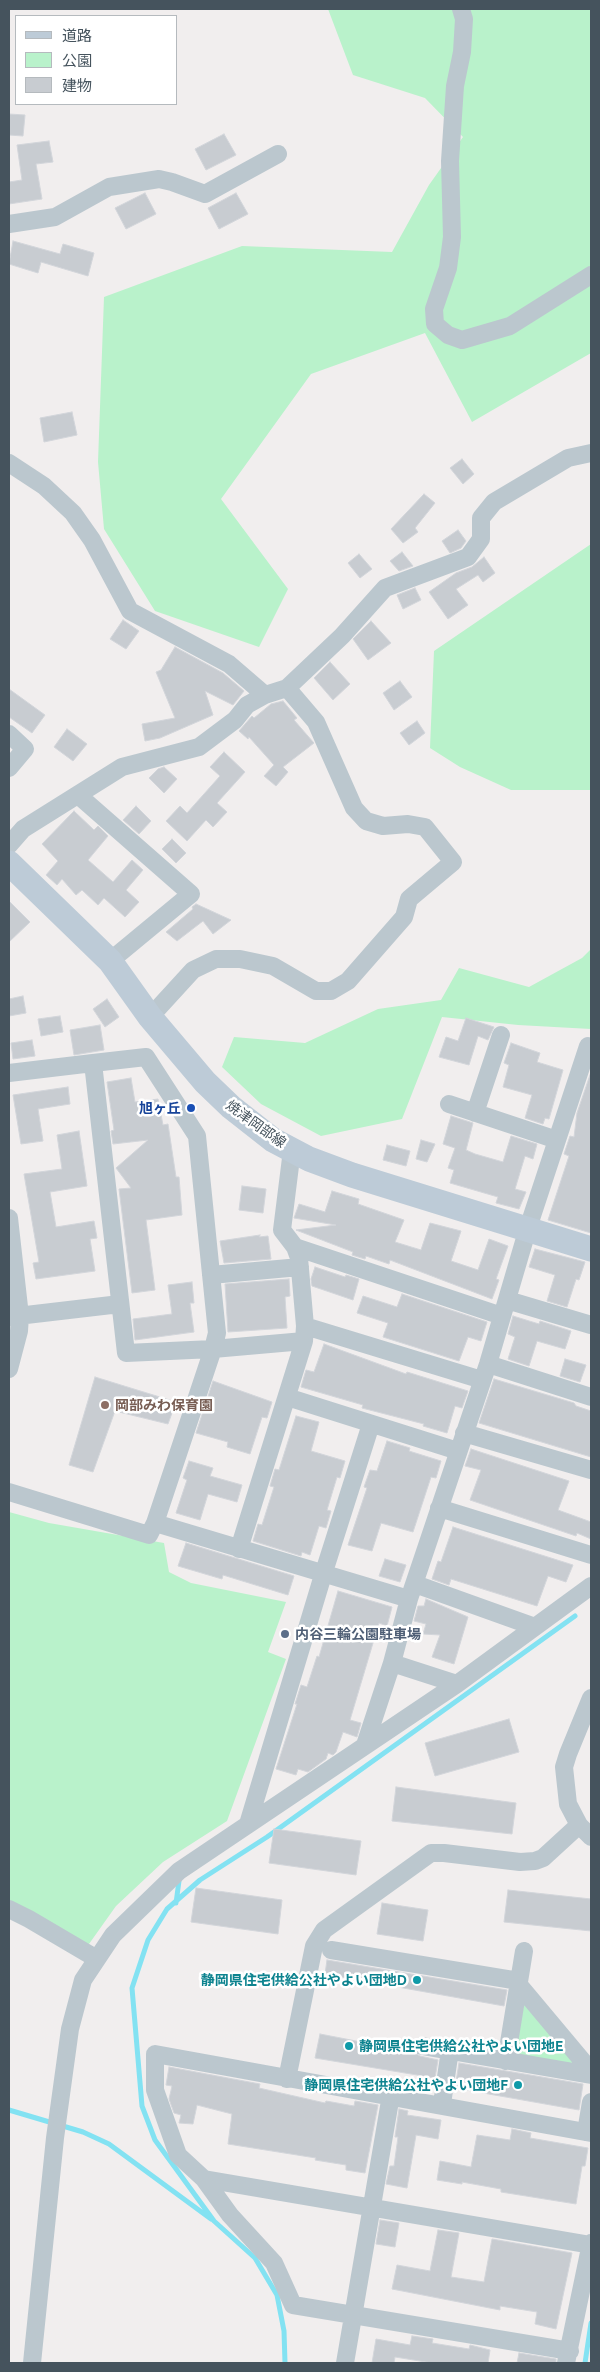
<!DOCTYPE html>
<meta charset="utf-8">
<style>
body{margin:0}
#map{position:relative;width:600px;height:2372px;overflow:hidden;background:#f1eeee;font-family:Ubuntu,"Noto Sans JP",sans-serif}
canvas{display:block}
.frame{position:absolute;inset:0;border:10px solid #45535d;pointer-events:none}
.legend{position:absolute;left:15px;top:15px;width:162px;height:90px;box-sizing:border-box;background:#fff;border:1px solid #b5babe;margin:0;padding:6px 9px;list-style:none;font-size:15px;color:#45535d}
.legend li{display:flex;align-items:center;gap:10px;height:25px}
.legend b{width:25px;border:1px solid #b5babe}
</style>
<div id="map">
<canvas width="600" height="2372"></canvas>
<div class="frame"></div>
<ul class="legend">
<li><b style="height:6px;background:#bdcbd7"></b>道路</li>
<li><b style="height:14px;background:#b9f2cb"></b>公園</li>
<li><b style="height:14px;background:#c8ccd1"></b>建物</li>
</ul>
</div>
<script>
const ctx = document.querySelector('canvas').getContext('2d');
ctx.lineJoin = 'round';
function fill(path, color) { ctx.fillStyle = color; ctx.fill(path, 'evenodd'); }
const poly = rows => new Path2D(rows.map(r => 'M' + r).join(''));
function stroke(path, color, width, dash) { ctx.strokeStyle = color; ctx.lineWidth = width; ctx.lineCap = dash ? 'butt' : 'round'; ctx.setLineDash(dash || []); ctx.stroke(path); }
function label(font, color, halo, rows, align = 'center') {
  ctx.font = font + ' Ubuntu,"Noto Sans JP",sans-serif'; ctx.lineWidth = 5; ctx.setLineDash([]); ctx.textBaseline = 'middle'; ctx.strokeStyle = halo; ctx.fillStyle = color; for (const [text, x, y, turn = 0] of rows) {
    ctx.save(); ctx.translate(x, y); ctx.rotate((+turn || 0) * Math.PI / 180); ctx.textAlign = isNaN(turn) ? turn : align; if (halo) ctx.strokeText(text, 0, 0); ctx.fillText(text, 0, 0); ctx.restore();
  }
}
const green = poly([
 [328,9,591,9,591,353,472,422,425,333,311,374,221,499,288,589,259,647,155,611,104,529,98,462,104,297,242,246,392,252,429,185,463,137,425,98,353,75],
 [591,544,591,790,511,790,460,767,430,748,434,651],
 [591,949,591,1029,518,1025,442,1017,402,1119,321,1136,261,1104,222,1067,234,1037,305,1043,378,1009,441,1000,459,968,529,987,582,958],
 [9,1512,49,1523,164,1543,169,1572,191,1583,286,1602,268,1652,286,1659,227,1821,163,1862,116,1906,84,1951,9,1915],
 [525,2000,581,2065,514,2054]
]);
const stream = poly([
 [176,1903,179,1881],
 [9,2110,83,2132,109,2144,211,2219],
 [285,2363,284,2331,277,2295,255,2258,214,2221,155,2140,142,2106,132,1988,148,1940,167,1909,200,1880,267,1837,575,1616],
 [585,2363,591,2323]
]);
const building = poly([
 [9,114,25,115,23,136,9,135,9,114],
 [224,134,236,155,206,170,195,149,224,134],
 [49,141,53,162,36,164,42,199,9,204,9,182,22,180,17,145,49,141],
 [145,193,156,214,126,229,115,208,145,193],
 [236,193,248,214,219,229,208,208,236,193],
 [13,241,60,254,63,244,94,253,88,276,41,262,38,273,9,264,13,241],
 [72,412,77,435,44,442,40,418,72,412],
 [462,459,474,474,463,484,450,468,462,459],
 [424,494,435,503,415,528,418,532,403,543,391,529,424,494],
 [458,530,466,541,461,548,450,553,442,541,458,530],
 [402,552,413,566,399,571,390,561,402,552],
 [359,554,372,569,360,578,348,563,359,554],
 [484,557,495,573,483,582,478,575,456,589,468,605,448,619,429,592,456,573,472,567,484,557],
 [415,588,421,600,403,609,397,595,415,588],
 [123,620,139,631,126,649,110,639,123,620],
 [371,621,391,643,368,660,353,639,371,621],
 [175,647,223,673,244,691,233,705,205,691,213,715,160,738,145,741,142,724,175,718,156,672,161,670,175,647],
 [330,662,350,684,333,700,314,678,330,662],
 [400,681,412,697,394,710,383,693,400,681],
 [9,689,45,715,32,733,9,717,9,689],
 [283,701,297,718,294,720,314,743,283,767,288,772,276,786,264,776,274,765,249,737,248,739,239,731,252,716,254,718,271,704,283,701],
 [417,721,425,733,409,745,400,733,417,721],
 [67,729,87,744,73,761,54,747,67,729],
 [224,752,245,772,217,803,227,812,213,827,206,820,187,841,166,821,180,806,187,813,220,776,210,767,224,752],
 [164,767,177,779,164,793,149,778,158,769,164,767],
 [136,806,151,821,139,834,123,820,136,806],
 [74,811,94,830,98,826,108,836,88,860,113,882,132,860,143,870,126,890,139,902,125,917,104,898,98,905,82,890,76,895,62,879,57,885,46,875,58,861,42,844,74,811],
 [172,839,186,853,176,863,162,849,172,839],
 [9,901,30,922,9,942,9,901],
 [196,904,231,920,213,934,203,921,177,941,166,932,193,909,192,907,196,904],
 [23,996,26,1013,9,1016,9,999,23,996],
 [107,999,119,1017,105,1027,93,1009,107,999],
 [60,1016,63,1032,41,1036,38,1019,60,1016],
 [466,1018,494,1027,488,1040,478,1036,469,1065,439,1057,446,1037,458,1041,466,1018],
 [100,1025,104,1050,74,1055,70,1030,100,1025],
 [32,1040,35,1056,13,1059,11,1043,32,1040],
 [511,1043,540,1053,537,1062,563,1070,549,1119,545,1118,543,1124,525,1118,532,1095,503,1087,509,1065,504,1063,511,1043],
 [591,1072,591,1233,548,1220,569,1156,564,1154,570,1136,574,1137,577,1113,591,1072],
 [131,1078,135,1102,158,1099,163,1125,168,1124,176,1177,179,1177,182,1215,146,1220,155,1290,132,1293,119,1189,131,1188,116,1168,148,1140,113,1144,111,1131,114,1130,107,1082,131,1078],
 [68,1087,70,1104,38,1109,43,1141,21,1144,13,1095,68,1087],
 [451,1116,473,1123,466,1150,475,1154,503,1162,511,1136,537,1144,533,1159,525,1156,515,1189,526,1192,519,1209,496,1203,498,1197,450,1183,454,1170,448,1168,455,1148,443,1144,451,1116],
 [79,1131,87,1186,50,1192,56,1227,94,1221,97,1238,90,1239,95,1271,36,1279,33,1263,39,1262,24,1174,62,1169,57,1135,79,1131],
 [421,1140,435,1144,427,1162,416,1159,421,1140],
 [387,1145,410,1151,406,1166,383,1160,387,1145],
 [242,1186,266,1189,263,1213,239,1210,242,1186],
 [332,1191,359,1199,358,1204,404,1220,395,1242,421,1250,430,1223,461,1231,451,1261,478,1270,489,1239,508,1246,496,1279,499,1280,492,1299,390,1260,389,1264,366,1256,365,1259,352,1255,353,1252,296,1230,336,1225,294,1218,299,1204,325,1212,332,1191],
 [260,1235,259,1237,268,1236,271,1259,224,1263,220,1241,260,1235],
 [535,1249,585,1262,579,1280,576,1279,567,1307,547,1301,555,1275,529,1267,535,1249],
 [315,1267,345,1277,346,1275,359,1279,353,1300,312,1286,311,1279,315,1267],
 [289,1279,290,1296,285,1297,287,1328,228,1332,225,1284,289,1279],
 [192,1282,194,1303,190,1303,194,1332,135,1340,133,1319,172,1314,168,1285,192,1282],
 [402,1294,487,1322,481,1341,468,1337,459,1361,383,1337,388,1323,357,1313,363,1296,397,1307,402,1294],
 [513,1316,539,1324,540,1321,571,1331,565,1349,537,1341,529,1366,508,1359,515,1337,508,1334,513,1316],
 [324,1344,406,1374,407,1372,468,1391,462,1408,455,1406,447,1433,423,1426,424,1424,362,1408,363,1405,301,1387,306,1370,314,1372,324,1344],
 [565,1359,586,1365,580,1382,560,1376,565,1359],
 [95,1377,176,1402,168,1424,115,1411,93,1472,69,1465,95,1377],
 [494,1379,574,1403,576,1406,591,1411,591,1457,479,1423,494,1379],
 [213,1381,272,1402,267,1418,262,1417,250,1454,227,1447,228,1442,196,1433,213,1381],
 [296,1416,319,1422,311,1451,345,1461,340,1478,337,1477,327,1510,331,1511,326,1528,319,1526,310,1555,302,1552,301,1556,253,1541,258,1524,262,1525,274,1487,270,1486,275,1469,279,1470,296,1416],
 [387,1441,410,1448,409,1451,441,1461,436,1478,431,1477,413,1532,381,1523,372,1551,348,1545,367,1488,364,1487,370,1470,377,1471,387,1441],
 [471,1449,569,1481,558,1510,591,1522,591,1539,577,1533,576,1536,470,1500,481,1470,465,1466,471,1449],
 [189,1461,213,1468,210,1476,242,1485,237,1502,208,1494,200,1520,176,1513,187,1480,183,1478,189,1461],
 [453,1527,573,1565,566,1582,548,1576,537,1606,451,1579,449,1585,432,1579,438,1561,441,1562,453,1527],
 [186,1543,294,1576,288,1595,223,1575,222,1579,178,1566,186,1543],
 [385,1559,406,1565,400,1582,379,1576,385,1559],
 [338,1591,392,1607,387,1626,379,1623,350,1720,361,1723,357,1737,343,1732,336,1752,333,1755,328,1753,326,1759,308,1772,298,1769,296,1775,276,1769,297,1704,295,1704,301,1685,307,1687,317,1656,319,1657,338,1591],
 [426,1599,468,1617,454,1664,432,1657,440,1635,423,1634,426,1624,414,1621,418,1606,424,1606,426,1599],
 [509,1719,519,1752,435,1776,425,1743,509,1719],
 [396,1787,516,1803,512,1834,392,1821,396,1787],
 [274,1829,361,1841,356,1875,269,1863,274,1829],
 [196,1888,282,1900,278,1934,191,1922,196,1888],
 [508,1890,591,1899,591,1931,504,1922,508,1890],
 [382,1903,428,1910,423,1941,377,1934,382,1903],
 [327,1960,507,1990,504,2006,325,1974,327,1960],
 [320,2034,413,2052,420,2056,438,2060,435,2078,315,2058,320,2034],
 [459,2063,583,2084,579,2110,455,2088,459,2063],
 [169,2067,260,2084,259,2088,325,2103,326,2101,354,2106,355,2101,378,2105,365,2173,346,2170,346,2165,315,2160,316,2158,228,2144,232,2114,197,2105,193,2124,179,2123,181,2115,174,2113,169,2099,172,2086,166,2085,169,2067],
 [399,2109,408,2111,407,2115,441,2120,438,2139,416,2135,407,2188,386,2184,390,2166,394,2166,398,2137,395,2137,399,2109],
 [512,2129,531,2133,530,2138,588,2148,585,2166,582,2166,576,2204,501,2192,501,2189,462,2182,462,2184,437,2180,440,2161,471,2167,477,2135,510,2140,512,2129],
 [380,2220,399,2223,395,2247,376,2244,380,2220],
 [438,2230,459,2233,451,2277,484,2282,492,2239,572,2253,556,2329,535,2324,537,2312,500,2306,500,2310,392,2289,397,2265,430,2271,438,2230],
 [412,2336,433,2339,432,2343,469,2349,470,2345,490,2350,488,2363,432,2363,395,2357,394,2363,372,2363,376,2339,410,2345,412,2336],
 [519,2353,556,2359,556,2363,517,2363,519,2353]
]);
const street = poly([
 [461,9,464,19,462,52,455,86,450,161,452,237,448,268,434,309,435,324,448,335,462,340,510,326,591,275],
 [9,224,55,217,109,187,159,179,172,182,205,194,278,154],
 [9,463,44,486,73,513,92,540,130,611,229,664,265,695],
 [9,734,25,749,9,768],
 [78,795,191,894,110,961],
 [9,845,23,829,122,767,199,747,235,720,247,705,265,695,287,688,342,636,385,588,468,557,481,539,481,518,494,502,568,458,591,453],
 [150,1017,193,970,216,959,240,959,273,966,316,991,331,991,348,981,404,917,409,899,453,862,425,827,408,824,383,826,366,821,354,808,316,722,287,688],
 [93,1063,146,1057,197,1136,217,1333,213,1349,304,1341],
 [9,1073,93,1063,126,1353,213,1349,155,1523,149,1535,9,1492],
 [449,1104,557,1140],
 [475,1113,501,1035],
 [9,1218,20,1316,19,1331,9,1369],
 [295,1247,502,1316],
 [211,1275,300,1267],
 [507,1300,591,1325],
 [9,1317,120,1304],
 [305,1326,482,1380],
 [488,1364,591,1397],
 [287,1397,458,1451],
 [464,1433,591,1470],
 [439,1508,591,1555],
 [155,1523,409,1599],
 [239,1549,304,1341,305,1326,299,1258,295,1247,282,1230,292,1150],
 [415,1584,535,1627],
 [392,1663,457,1684],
 [591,1698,568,1754,564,1767,568,1804,579,1825,591,1837],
 [365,1745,392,1663,409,1599,488,1364,528,1228,588,1046],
 [248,1824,323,1575,371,1424],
 [9,1909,29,1919,97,1959],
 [331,1950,519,1981],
 [519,1985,591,2071],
 [422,2046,591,2075],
 [506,2061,524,1951],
 [287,2079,314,1946,324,1930,431,1853,444,1853,520,1862,535,1861,543,1858,579,1825],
 [442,2104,450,2050],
 [586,2132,591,2102],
 [204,2179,591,2245],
 [570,2351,293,2305,274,2263,230,2215,204,2179,178,2155,155,2090,155,2054,591,2133],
 [32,2363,55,2138,70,2029,83,1980,113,1935,179,1871,457,1684,591,1586],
 [345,2363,391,2095],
 [566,2363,591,2243]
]);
const secondary = poly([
 [9,863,110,961,150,1017,205,1082,231,1107,273,1140,309,1159,352,1175,591,1249]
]);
const markers = [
 [191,1108,5,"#1a4fb4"],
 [105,1405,5,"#8d6e63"],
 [285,1634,5,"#5c6f8a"],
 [417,1980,5,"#0f9aa8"],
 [349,2046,5,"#0f9aa8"],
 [518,2085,5,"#0f9aa8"]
];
const transitNames = [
 ["旭ヶ丘",181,1108]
];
const streetNames = [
 ["焼津岡部線",256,1124,36]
];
const educationNames = [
 ["岡部みわ保育園",115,1405]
];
const serviceNames = [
 ["内谷三輪公園駐車場",295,1634]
];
const cultureNames = [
 ["静岡県住宅供給公社やよい団地D",407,1980],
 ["静岡県住宅供給公社やよい団地E",359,2046,"left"],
 ["静岡県住宅供給公社やよい団地F",508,2085]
];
fill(green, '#b9f2cb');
stroke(stream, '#83e2f2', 5);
fill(building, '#c8ccd1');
stroke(building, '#d2d5da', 1);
stroke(street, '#bbc7ce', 18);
stroke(secondary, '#bdcbd7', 25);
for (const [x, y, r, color] of markers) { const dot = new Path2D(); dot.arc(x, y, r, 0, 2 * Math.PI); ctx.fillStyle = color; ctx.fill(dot); stroke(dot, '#fff', 2); }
label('bold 14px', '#164399', '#fff', transitNames, 'right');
label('14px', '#45535d', '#fff', streetNames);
label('bold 14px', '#785e54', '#fff', educationNames, 'left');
label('bold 14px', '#4e5e75', '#fff', serviceNames, 'left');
label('bold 14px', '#0d838f', '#fff', cultureNames, 'right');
</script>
